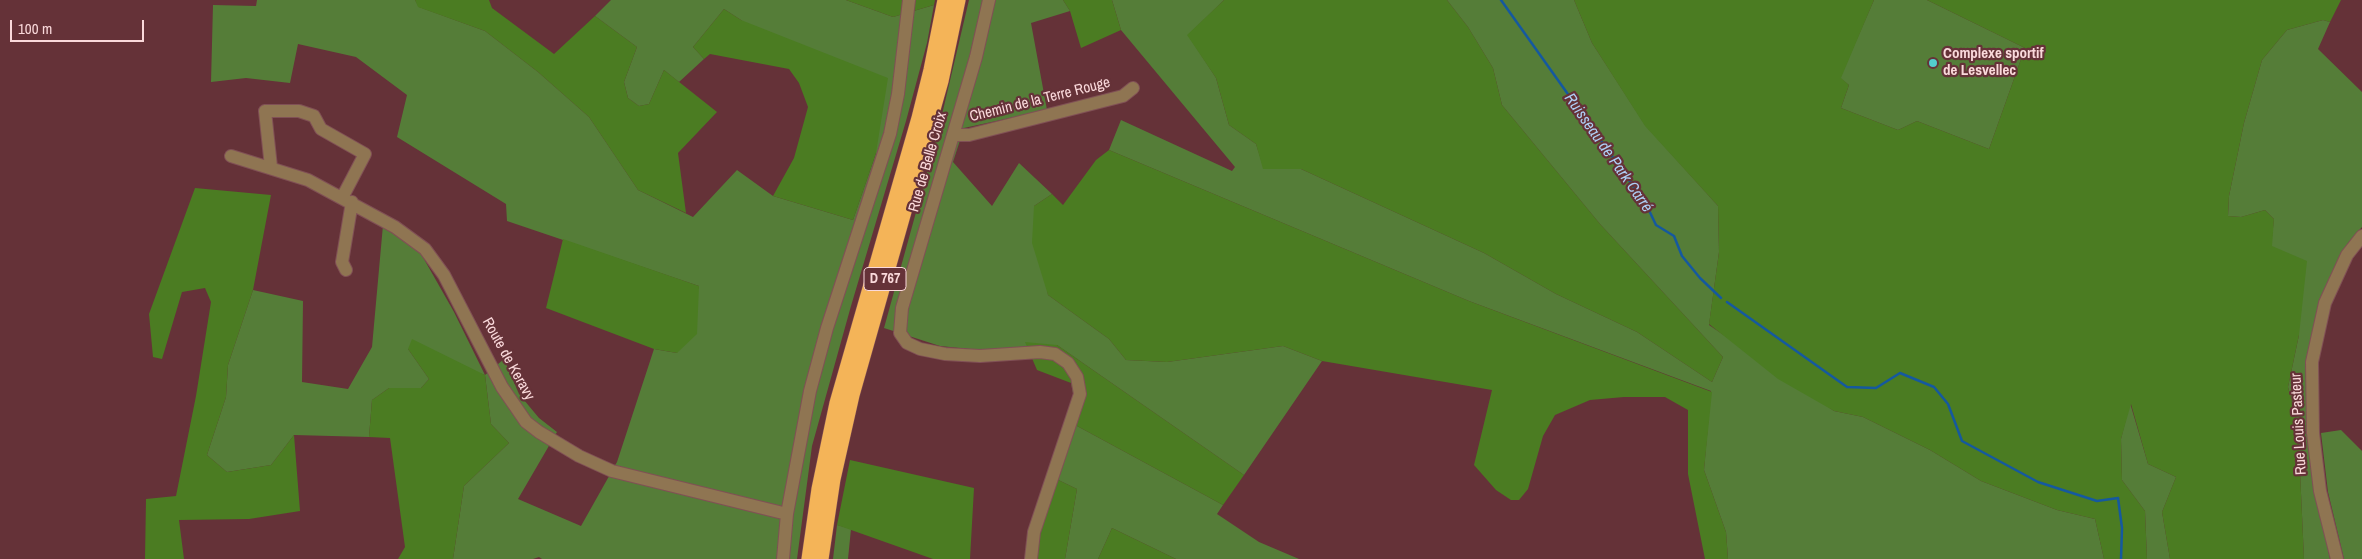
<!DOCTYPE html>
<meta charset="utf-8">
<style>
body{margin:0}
#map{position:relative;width:2362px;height:559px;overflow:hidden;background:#653238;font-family:"Archivo Narrow",sans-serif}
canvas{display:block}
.scale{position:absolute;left:10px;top:20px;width:134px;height:22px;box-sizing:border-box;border:2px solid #fad9db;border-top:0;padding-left:6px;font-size:15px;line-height:18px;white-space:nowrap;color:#fad9db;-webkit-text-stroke:4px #653238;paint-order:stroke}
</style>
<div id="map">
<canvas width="2362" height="559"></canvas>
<div class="scale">100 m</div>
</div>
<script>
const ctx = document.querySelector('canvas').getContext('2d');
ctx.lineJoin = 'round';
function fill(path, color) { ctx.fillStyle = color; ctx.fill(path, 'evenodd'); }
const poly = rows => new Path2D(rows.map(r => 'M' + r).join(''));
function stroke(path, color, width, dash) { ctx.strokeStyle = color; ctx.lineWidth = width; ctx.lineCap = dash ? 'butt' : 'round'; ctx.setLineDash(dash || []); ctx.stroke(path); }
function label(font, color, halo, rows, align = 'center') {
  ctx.font = font + ' "Archivo Narrow",sans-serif'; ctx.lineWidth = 4.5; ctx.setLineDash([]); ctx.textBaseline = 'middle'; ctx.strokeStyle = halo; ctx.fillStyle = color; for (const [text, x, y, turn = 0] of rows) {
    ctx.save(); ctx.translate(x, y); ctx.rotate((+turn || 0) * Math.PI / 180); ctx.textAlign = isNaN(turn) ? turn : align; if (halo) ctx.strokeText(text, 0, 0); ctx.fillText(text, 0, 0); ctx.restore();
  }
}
const green = poly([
 [257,0,415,0,419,7,485,31,538,72,589,117,638,190,693,217,737,170,773,196,853,220,876,153,741,20,724,9,693,47,704,59,679,82,664,70,649,104,639,106,628,98,624,82,637,47,595,16,611,0,846,0,893,17,934,5,927,43,906,121,851,306,812,446,797,559,542,559,539,557,533,559,453,559,464,486,509,443,491,424,485,375,408,349,429,379,421,388,389,388,372,400,369,437,294,435,271,465,227,472,207,455,226,397,228,365,253,290,303,301,302,382,348,389,372,347,383,225,420,252,454,312,485,375,504,359,519,394,539,418,557,432,518,499,581,526,617,462,654,349,677,353,699,286,507,221,506,204,397,137,407,95,356,57,298,44,290,83,246,78,211,82,213,5,256,6],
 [969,0,1063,0,1070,11,1031,23,1047,110,964,128,953,162,992,206,1019,163,1052,194,1034,206,1048,295,1109,339,1126,360,1167,362,1283,346,1322,361,1244,475,1057,345,1028,348,979,350,940,346,884,328,936,140],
 [1112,0,1224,0,1188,35,1216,78,1229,125,1256,144,1264,169,1301,169,1484,253,1556,294,1637,332,1712,382,1723,357,1600,224,1502,105,1493,68,1468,27,1447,0,1574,0,1592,43,1645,125,1718,206,1719,252,1709,325,1834,411,1863,417,1930,450,1981,481,2057,510,2095,519,2104,559,1728,559,1726,532,1704,470,1711,391,1469,301,1109,150,1121,120,1232,171,1235,167,1121,30],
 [1874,0,1927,0,2025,48,1989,149,1917,121,1898,130,1841,108,1849,85,1840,78],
 [2323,20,2330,22,2318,49,2362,92,2362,227,2348,243,2328,282,2319,316,2312,472,2330,559,2304,559,2298,427,2288,387,2299,335,2271,246,2274,219,2265,210,2241,217,2228,216,2229,196,2244,123,2262,60,2287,30],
 [2130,403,2148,464,2176,477,2162,512,2170,559,2147,559,2145,511,2122,480,2121,439],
 [1066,420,1223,505,1217,514,1259,542,1299,559,1176,559,1112,528,1098,559,1065,559,1077,489,1048,475],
 [2341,430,2362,451,2362,559,2344,559,2328,492,2321,433],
 [837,525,851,529,848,559,833,559]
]);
const forest = poly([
 [415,0,489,0,492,8,554,54,595,16,637,47,624,82,628,98,639,106,649,104,664,70,717,112,678,153,686,213,638,190,589,117,538,72,485,31,418,7],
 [846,0,935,0,934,5,893,17],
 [1063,0,1112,0,1121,30,1081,48,1070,11],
 [1224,0,1447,0,1468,27,1493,68,1502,105,1600,224,1723,357,1712,382,1637,332,1556,294,1484,253,1301,169,1263,169,1256,144,1229,125,1216,78,1187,35],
 [1574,0,1874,0,1841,78,1849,85,1841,108,1898,130,1917,121,1989,149,2025,48,1927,0,2341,0,2330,22,2323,20,2287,30,2262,60,2244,123,2229,196,2228,216,2241,217,2265,210,2274,219,2272,246,2307,261,2299,335,2288,387,2298,427,2304,559,2170,559,2162,512,2176,477,2148,464,2131,404,2121,439,2122,480,2145,511,2147,559,2104,559,2095,519,2057,510,1981,481,1930,450,1863,417,1834,411,1778,379,1709,324,1719,252,1718,206,1645,126,1592,43],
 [724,9,741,20,888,78,876,153,853,220,773,196,794,158,808,107,799,83,789,69,710,54,704,59,693,47],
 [1109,150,1469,301,1712,392,1704,470,1726,532,1728,559,1705,559,1688,474,1688,410,1665,397,1624,397,1590,400,1555,415,1543,436,1528,489,1519,500,1511,500,1496,490,1474,465,1492,390,1322,361,1283,346,1167,362,1126,360,1109,339,1048,295,1032,243,1034,206,1052,194,1063,205,1096,160],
 [195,188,271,195,253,290,228,365,226,397,207,455,227,472,271,465,294,435,300,511,249,519,179,520,184,559,145,559,146,499,176,496,196,396,211,302,205,288,182,292,162,359,153,357,149,314],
 [563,239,699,286,697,334,677,353,654,349,546,308],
 [412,339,485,375,491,424,509,443,464,486,453,559,398,559,405,547,390,438,369,437,372,400,389,388,421,388,429,379,408,349],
 [1025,342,1057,345,1244,475,1223,505,1066,420,1074,398,1071,383,1037,370],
 [850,460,974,488,970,559,933,559,837,525],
 [1048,475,1077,489,1065,559,1026,559,1025,551,1031,529],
 [1112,528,1176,559,1098,559]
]);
const stream = poly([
 [1501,0,1646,204,1656,225,1674,236,1682,256,1700,278,1721,298],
 [1727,302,1847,387,1876,388,1900,373,1934,387,1948,404,1962,441,2038,482,2097,501,2118,498,2122,528,2121,559]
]);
const minor = poly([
 [989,0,976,57,902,308,900,333,907,343,920,349,945,354,980,356,1040,352,1055,354,1068,363,1077,377,1080,394,1034,532,1031,559],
 [953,135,969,135,1123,96,1133,88],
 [231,156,308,180,395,227,425,249,444,275,502,387,526,422,539,432,579,456,612,471,787,514],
 [271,167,265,111,299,111,314,116,321,129,365,154,343,196],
 [346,270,342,262,352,202],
 [783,559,787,514,810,391,827,328,890,134,898,94,909,0],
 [2337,559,2320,491,2313,433,2312,362,2325,303,2347,255,2362,236]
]);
const highway = poly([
 [809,559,819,489,837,403,919,118,931,70,945,0],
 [821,559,833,479,852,395,941,81,958,0]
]);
const markers = [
 [1933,63,5,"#53cdcb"]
];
const shields = [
 [885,279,42]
];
const shieldNames = [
 ["D 767",885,279]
];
const poiNames = [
 ["Complexe sportif",1943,54],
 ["de Lesvellec",1943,71]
];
const streetNames = [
 ["Chemin de la Terre Rouge",1040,100,-14],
 ["Rue de Belle Croix",928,162,-74],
 ["Route de Keravy",508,359,61],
 ["Rue Louis Pasteur",2299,424,-93]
];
const waterNames = [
 ["Ruisseau de Park Carré",1608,153,55]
];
fill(green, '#557d38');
fill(forest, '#4b7c22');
stroke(stream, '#15599f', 2.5);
stroke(minor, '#805055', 14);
stroke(highway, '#805055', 16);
stroke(minor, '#8f7552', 12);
stroke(highway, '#f4b458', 15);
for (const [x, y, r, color] of markers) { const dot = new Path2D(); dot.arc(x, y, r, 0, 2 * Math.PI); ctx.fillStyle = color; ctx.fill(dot); stroke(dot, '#653238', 2); }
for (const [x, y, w] of shields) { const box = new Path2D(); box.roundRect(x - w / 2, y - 11.5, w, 23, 4); ctx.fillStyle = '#653238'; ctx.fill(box); stroke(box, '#fad9db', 1); }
label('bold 14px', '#fad9db', null, shieldNames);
label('bold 15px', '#fad9db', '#653238', poiNames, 'left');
label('15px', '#fad9db', '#653238', streetNames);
label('italic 16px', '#aecef5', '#653238', waterNames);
</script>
